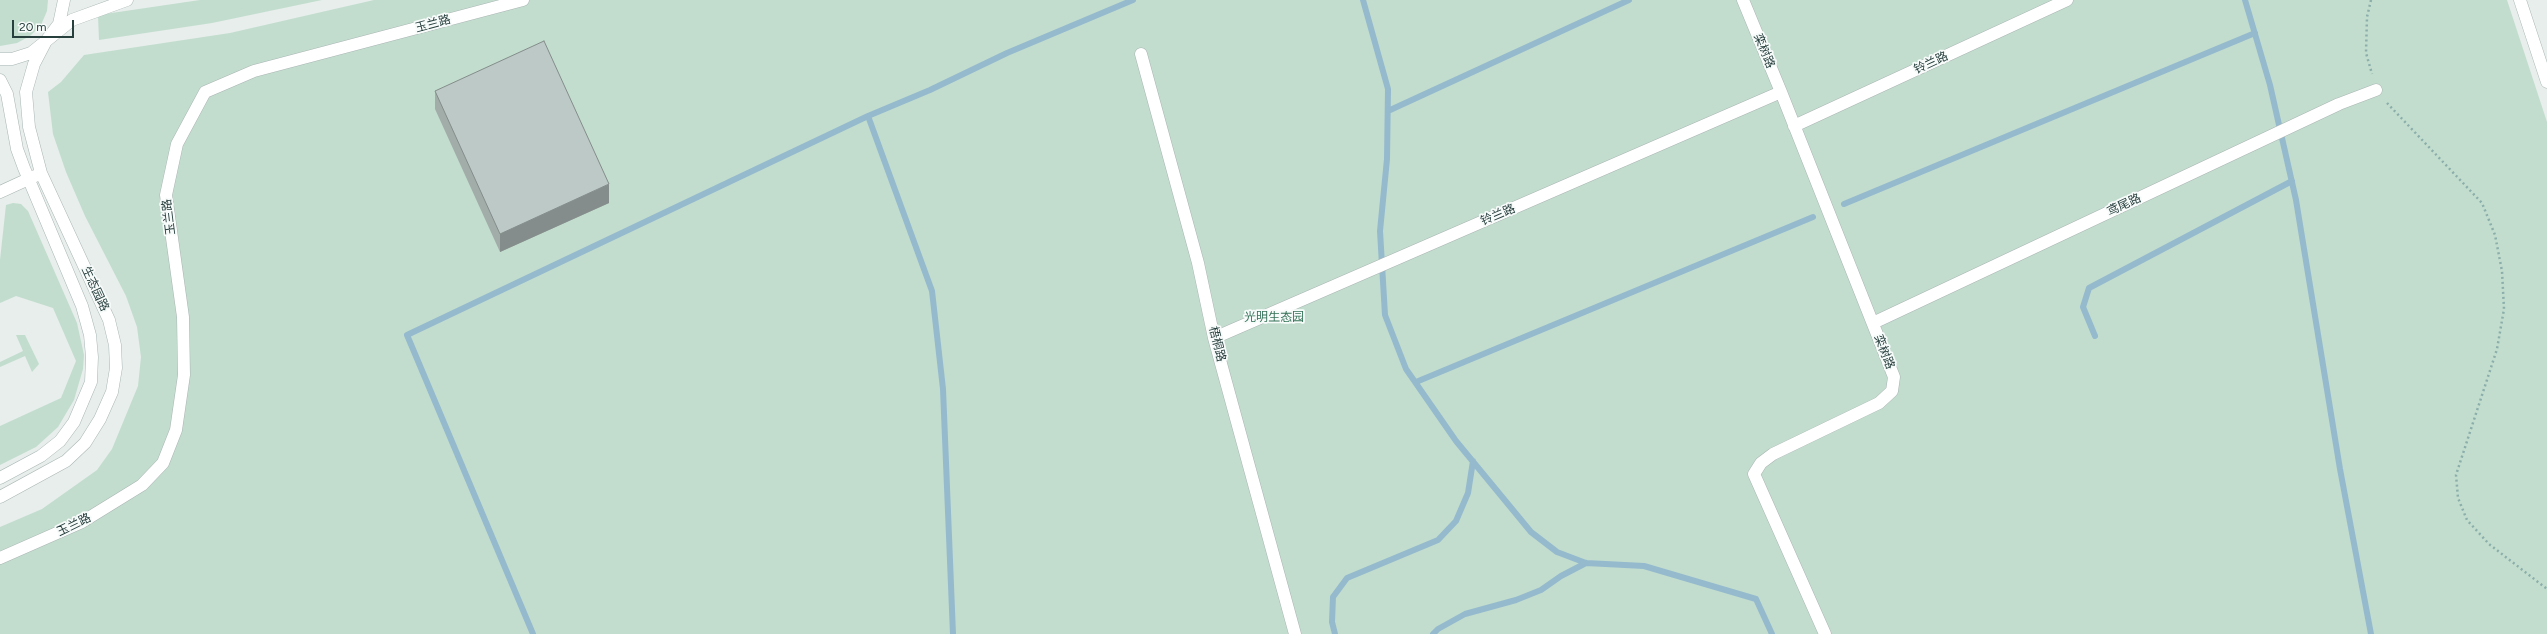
<!DOCTYPE html>
<meta charset="utf-8">
<style>
body{margin:0}
#map{position:relative;width:2547px;height:634px;overflow:hidden;background:#e7eeec;font-family:Figtree,sans-serif}
canvas{display:block}
.scale{position:absolute;left:12px;top:20px;width:62px;height:18px;box-sizing:border-box;border:2px solid #273f3d;border-top:0;padding-left:5px;font-size:12px;line-height:14px;white-space:nowrap;color:#273f3d;-webkit-text-stroke:3px #f7fbfa;paint-order:stroke}
</style>
<div id="map">
<canvas width="2547" height="634"></canvas>
<div class="scale">20 m</div>
</div>
<script>
const ctx = document.querySelector('canvas').getContext('2d');
ctx.lineJoin = 'round';
function fill(path, color) { ctx.fillStyle = color; ctx.fill(path, 'evenodd'); }
const poly = rows => new Path2D(rows.map(r => 'M' + r).join(''));
function stroke(path, color, width, dash) { ctx.strokeStyle = color; ctx.lineWidth = width; ctx.lineCap = dash ? 'butt' : 'round'; ctx.setLineDash(dash || []); ctx.stroke(path); }
function label(font, color, halo, rows, align = 'center') {
  ctx.font = font + ' Figtree,"Noto Sans SC",sans-serif'; ctx.lineWidth = 3.5; ctx.setLineDash([]); ctx.textBaseline = 'middle'; ctx.strokeStyle = halo; ctx.fillStyle = color; for (const [text, x, y, turn = 0] of rows) {
    ctx.save(); ctx.translate(x, y); ctx.rotate((+turn || 0) * Math.PI / 180); ctx.textAlign = isNaN(turn) ? turn : align; if (halo) ctx.strokeText(text, 0, 0); ctx.fillText(text, 0, 0); ctx.restore();
  }
}
const green = poly([
 [0,0,48,0,47,11,41,25,30,36,17,43,0,46],
 [200,0,322,0,212,23,99,40,98,15],
 [374,0,2507,0,2547,122,2547,634,0,634,0,527,42,509,97,470,112,449,138,386,141,357,137,327,126,296,85,216,66,172,53,134,48,92,61,82,84,55,230,33],
 [13,203,21,204,28,211,77,323,84,355,83,369,74,400,58,427,36,447,0,465,0,426,61,398,76,361,53,308,16,296,0,303,0,260,6,205],
 [16,335,25,335,39,364,32,372,25,356,0,367,0,362,23,351]
]);
const stream = poly([
 [1363,0,1388,89,1387,159,1380,231,1385,315,1406,369,1456,441,1531,532,1557,552,1586,563,1644,566,1756,599,1772,634],
 [2245,0,2270,85,2296,200,2340,469,2371,634],
 [1388,111,1629,0],
 [1844,204,2255,33],
 [2095,336,2083,307,2089,288,2292,181],
 [1416,382,1813,217],
 [533,634,407,335,868,116],
 [953,634,943,389,932,291,868,116,930,90,1007,53,1133,0],
 [1335,634,1332,622,1333,597,1347,578,1438,540,1456,521,1468,493,1473,461],
 [1433,634,1438,629,1465,614,1516,600,1541,590,1561,576,1586,563]
]);
const path = poly([
 [2371,0,2367,17,2366,53,2372,74],
 [2387,103,2482,203,2495,235,2502,271,2504,309,2497,349,2456,475,2458,498,2467,520,2489,544,2547,589]
]);
const minor = poly([
 [1743,0,1781,92,1894,377,1892,391,1879,403,1773,454,1761,463,1754,474,1825,634],
 [2520,0,2547,82],
 [1141,54,1198,263,1214,338,1295,634],
 [0,59,12,59,31,53,46,41,59,24,64,0],
 [0,80,7,94,17,149,24,168,82,306,90,335,92,357,91,382,74,422,60,441,41,456,0,478],
 [1794,126,2067,0],
 [0,192,35,176],
 [1873,323,2339,104,2376,90],
 [1214,338,1781,92],
 [0,497,66,461,85,443,100,419,112,392,116,368,115,345,109,320,41,173,29,127,26,92,34,64,46,41,72,20,127,0],
 [0,558,82,522,142,485,163,463,176,430,184,375,183,317,166,195,177,144,205,92,254,71,523,0]
]);
const wall = poly([
 [435,91,609,203,500,252,435,109]
]);
const shadedWall = poly([
 [609,184,609,203,500,252,500,234]
]);
const building = poly([
 [544,41,609,184,500,234,435,91,544,41]
]);
const streetNames = [
 ["玉兰路",433,24,-15],
 ["栾树路",1764,51,67],
 ["铃兰路",1931,63,-25],
 ["鸢尾路",2124,205,-25],
 ["铃兰路",1498,215,-23],
 ["玉兰路",169,217,-97],
 ["生态园路",95,289,65],
 ["梧桐路",1217,344,76],
 ["栾树路",1884,352,69],
 ["玉兰路",74,525,-26]
];
const parkNames = [
 ["光明生态园",1274,317]
];
fill(green, '#c2ddce');
stroke(stream, '#95bacd', 6);
stroke(minor, '#aab6b4', 13);
stroke(path, '#8baeaa', 2.5, [2, 3]);
stroke(minor, '#fff', 12);
fill(wall, '#a2adaa');
fill(shadedWall, '#848d8b');
fill(building, '#bcc9c6');
stroke(building, '#848d8b', 1);
label('12px', '#273f3d', '#f7fbfa', streetNames);
label('12px', '#357258', '#f7fbfa', parkNames);
</script>
